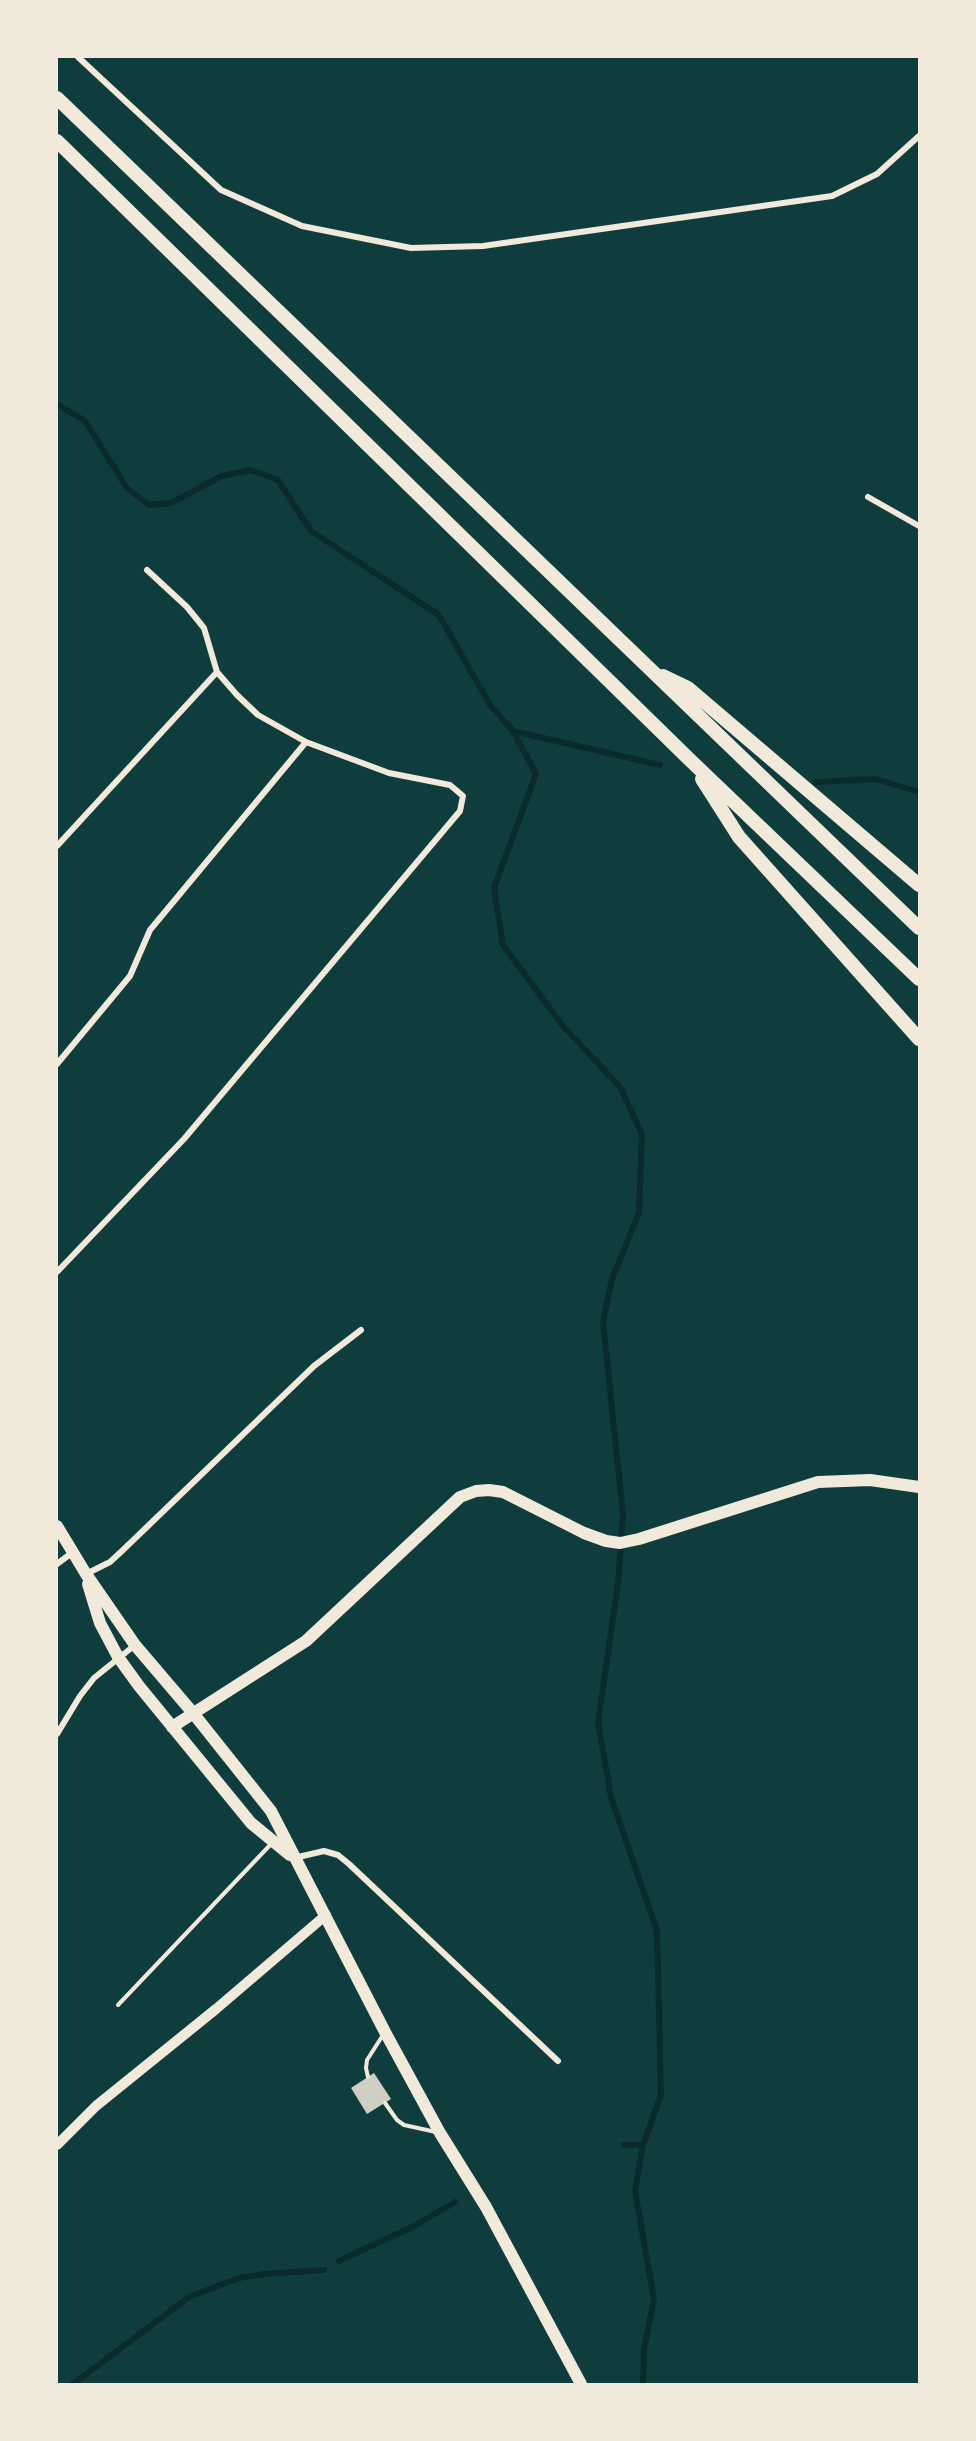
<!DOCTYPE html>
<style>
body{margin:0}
#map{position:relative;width:976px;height:2441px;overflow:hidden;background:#0f3d3e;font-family:Helvetica,sans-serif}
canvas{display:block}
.frame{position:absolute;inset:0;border:58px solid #f1e9da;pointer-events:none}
</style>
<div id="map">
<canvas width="976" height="2441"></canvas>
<div class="frame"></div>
</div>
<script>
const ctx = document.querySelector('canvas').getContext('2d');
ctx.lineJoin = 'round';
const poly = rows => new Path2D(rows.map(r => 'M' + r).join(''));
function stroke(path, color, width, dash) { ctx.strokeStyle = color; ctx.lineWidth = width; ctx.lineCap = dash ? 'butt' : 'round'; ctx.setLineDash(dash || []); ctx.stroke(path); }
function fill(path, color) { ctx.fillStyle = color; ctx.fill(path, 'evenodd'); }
const stream = poly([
 [57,404,85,421,127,488,149,505,171,503,222,476,251,470,278,480,311,531,439,615,490,705,513,731,660,765],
 [513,731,536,774,494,888,503,945,563,1026,620,1087,642,1134,639,1213,612,1279,603,1322,623,1515,618,1583,598,1722,611,1797,657,1931,661,2095,643,2145,635,2191,654,2299,644,2349,643,2384],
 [816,782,876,779,919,792],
 [624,2145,643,2145],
 [339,2261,414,2226,455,2202],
 [73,2384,189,2297,239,2278,264,2274,324,2270]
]);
const building = poly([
 [374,2073,391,2099,367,2114,351,2088]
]);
const service = poly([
 [118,2005,272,1843],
 [368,2077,366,2068,367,2060,383,2035],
 [385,2103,397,2120,404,2125,436,2132]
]);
const minor = poly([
 [78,57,221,190,302,226,411,248,483,246,832,196,877,174,919,136],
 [868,497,919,526],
 [57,846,217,672],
 [57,1064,130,976,150,930,306,742],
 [57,1272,184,1139,460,811,463,796,450,785,389,773,306,742,258,715,237,695,217,672,204,628,187,607,147,570],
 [57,1564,73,1552],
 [86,1574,110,1562,123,1550,314,1366,361,1330],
 [57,1734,80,1696,94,1678,135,1645],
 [294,1858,324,1851,338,1855,349,1864,558,2061]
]);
const tertiary = poly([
 [57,2145,96,2106,216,2009,326,1915]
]);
const secondary = poly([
 [57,1526,86,1574,135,1645,193,1713,271,1811,385,2032,440,2133,486,2207,581,2384],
 [88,1584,100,1623,118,1657,139,1686,251,1823,290,1855],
 [172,1727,306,1641,460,1497,476,1491,489,1490,503,1492,584,1533,606,1541,620,1543,639,1539,818,1482,870,1480,919,1487]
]);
const trunk = poly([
 [57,98,919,928],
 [57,141,690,760,919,979],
 [663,676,688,688,919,885],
 [702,779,739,837,919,1039]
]);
stroke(stream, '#0a2a2b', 6);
fill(building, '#cfcfc3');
stroke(service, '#f1e9da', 4);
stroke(minor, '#f1e9da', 6);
stroke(tertiary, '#f1e9da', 10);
stroke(secondary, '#f1e9da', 12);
stroke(trunk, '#f1e9da', 14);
</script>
